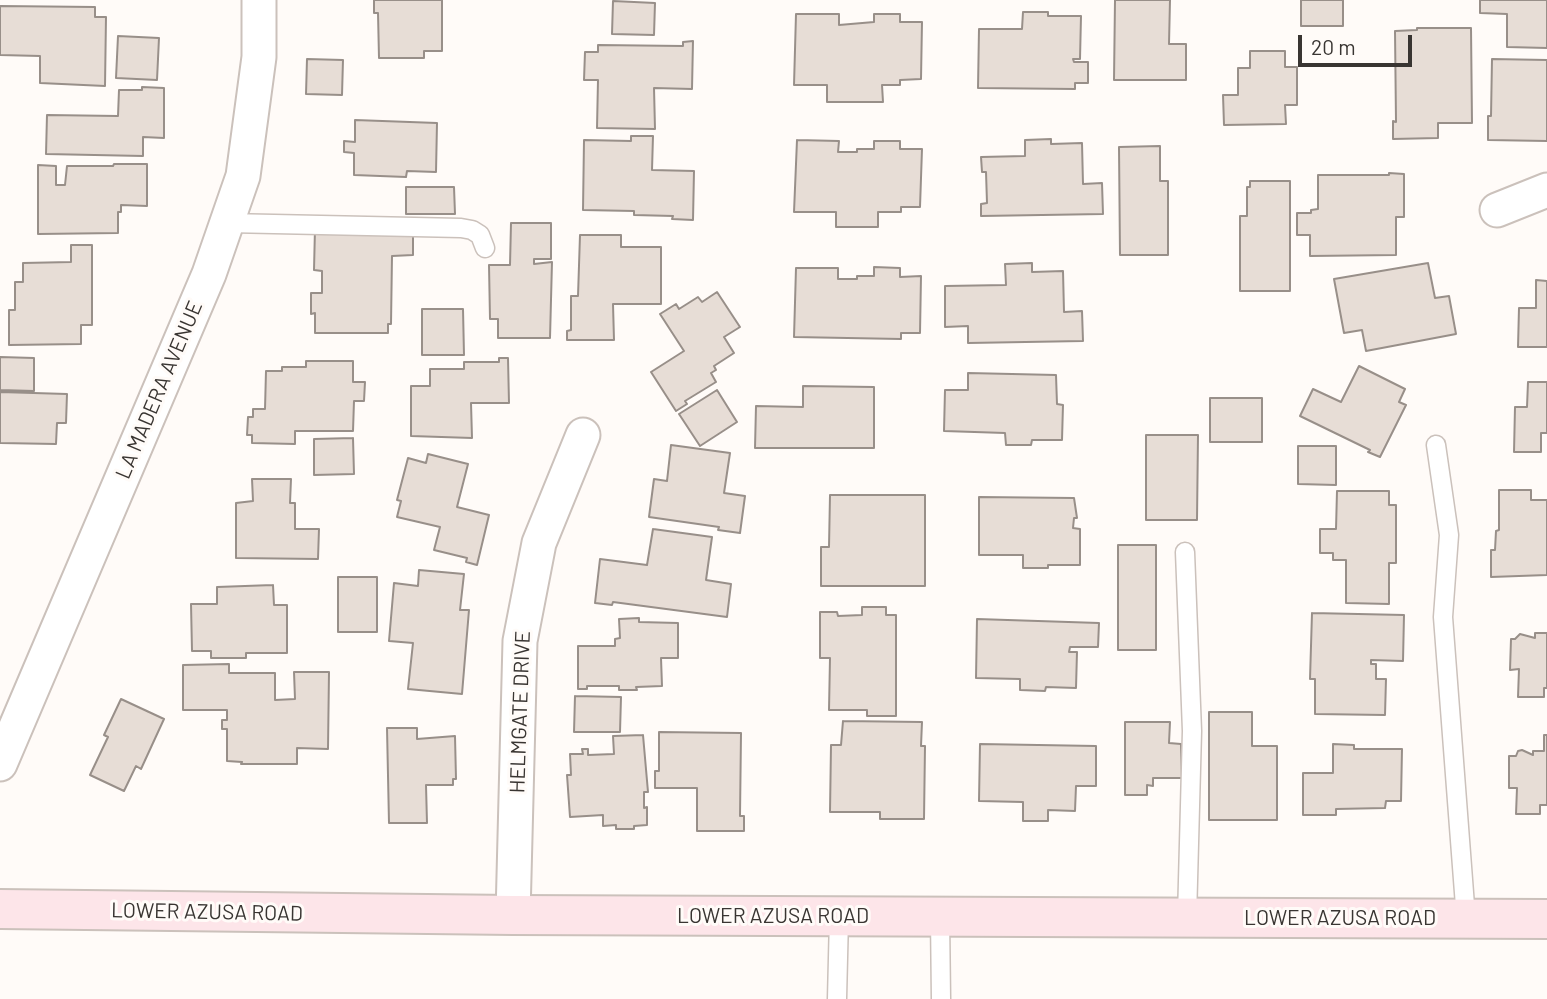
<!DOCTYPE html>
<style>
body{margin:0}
#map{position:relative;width:1547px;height:999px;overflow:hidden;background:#fffbf8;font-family:Barlow,sans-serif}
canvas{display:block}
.scale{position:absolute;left:1298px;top:35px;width:114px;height:32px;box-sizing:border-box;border:4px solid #393532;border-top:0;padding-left:9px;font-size:21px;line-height:24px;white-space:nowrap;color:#393532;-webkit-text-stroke:5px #fffbf8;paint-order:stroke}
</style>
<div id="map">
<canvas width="1547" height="999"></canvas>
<div class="scale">20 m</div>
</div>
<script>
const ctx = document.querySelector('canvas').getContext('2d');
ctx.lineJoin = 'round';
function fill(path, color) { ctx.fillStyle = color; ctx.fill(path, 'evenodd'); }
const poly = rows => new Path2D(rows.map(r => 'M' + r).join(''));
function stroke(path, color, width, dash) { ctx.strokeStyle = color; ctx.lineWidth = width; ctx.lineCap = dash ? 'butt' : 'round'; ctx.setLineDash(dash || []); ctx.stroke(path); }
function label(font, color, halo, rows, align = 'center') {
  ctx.font = font + ' Barlow,sans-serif'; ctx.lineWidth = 6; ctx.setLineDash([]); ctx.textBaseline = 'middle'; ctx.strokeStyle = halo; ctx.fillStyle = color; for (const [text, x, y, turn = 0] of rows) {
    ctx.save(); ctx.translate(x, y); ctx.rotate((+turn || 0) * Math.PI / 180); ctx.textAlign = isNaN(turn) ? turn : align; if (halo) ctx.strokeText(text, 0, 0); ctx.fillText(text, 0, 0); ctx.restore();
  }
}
const building = poly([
 [374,0,442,0,442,51,424,51,424,58,379,58,378,13,374,13,374,0],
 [1115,0,1170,0,1169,44,1186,44,1186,80,1114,80,1115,0],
 [1301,0,1343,0,1343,26,1301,26,1301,0],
 [1480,0,1547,0,1547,48,1507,47,1507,14,1480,13,1480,0],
 [613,1,655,3,654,35,612,34,613,1],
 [0,6,95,7,95,17,106,17,105,86,40,83,40,56,0,55,0,6],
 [1023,12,1048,12,1048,16,1081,16,1080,59,1073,59,1074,62,1088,62,1088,83,1075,83,1075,89,978,88,979,29,1022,29,1023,12],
 [796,14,839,14,839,25,874,22,874,14,900,14,900,22,922,22,921,79,900,80,900,85,882,85,883,102,827,102,827,85,794,85,796,14],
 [1417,28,1471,28,1472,123,1438,123,1438,138,1393,139,1393,121,1396,122,1395,31,1417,30,1417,28],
 [118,36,159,38,157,80,116,78,118,36],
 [693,41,692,89,654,88,655,129,597,128,598,80,584,80,585,52,598,52,598,45,683,46,683,42,693,41],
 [1250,51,1285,51,1285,67,1297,67,1297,105,1285,105,1286,124,1224,125,1223,95,1238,95,1238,68,1250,68,1250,51],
 [307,59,343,60,342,95,306,94,307,59],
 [1492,59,1547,60,1547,141,1488,140,1488,116,1491,116,1492,59],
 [142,87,164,88,164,138,143,137,143,156,46,154,47,115,118,116,119,90,142,90,142,87],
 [355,120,437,123,436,172,407,171,406,177,354,175,354,153,344,152,344,141,355,142,355,120],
 [631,136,653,136,652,170,694,171,693,220,672,219,673,216,634,215,634,211,583,210,584,140,631,141,631,136],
 [1051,139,1051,144,1082,143,1083,184,1102,183,1103,214,981,216,981,204,987,203,986,172,982,172,981,157,1025,156,1025,140,1051,139],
 [797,140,839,141,838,152,857,152,857,149,874,149,874,141,900,141,900,149,922,149,920,207,901,207,901,212,878,212,878,227,836,227,836,212,794,212,797,140],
 [1160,146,1160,181,1168,181,1168,255,1120,255,1119,147,1160,146],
 [114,164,147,164,147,206,121,205,121,212,118,212,118,233,38,234,38,165,56,166,56,185,65,185,67,166,113,166,114,164],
 [1389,173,1404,174,1404,217,1396,217,1396,255,1310,256,1310,235,1297,235,1297,213,1311,213,1311,210,1318,209,1318,175,1389,175,1389,173],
 [1250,181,1290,181,1290,291,1240,291,1240,216,1247,216,1247,187,1250,187,1250,181],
 [406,187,454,187,455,214,406,214,406,187],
 [511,223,551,223,551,259,534,259,534,264,552,262,550,338,498,338,498,319,490,319,489,265,510,265,511,223],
 [315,228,413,229,413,255,392,256,391,324,388,324,388,333,315,333,315,313,311,314,311,293,322,293,322,271,314,270,315,228],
 [580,235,621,235,621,247,661,247,661,304,613,304,614,340,567,340,567,331,571,330,571,296,578,296,580,235],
 [71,245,92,245,92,325,81,325,81,344,9,345,9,310,15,310,15,282,23,282,23,263,71,262,71,245],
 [1032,263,1032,272,1063,271,1064,312,1082,311,1083,341,968,343,968,326,945,327,945,286,1006,285,1005,264,1032,263],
 [1428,263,1435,298,1449,296,1456,334,1366,351,1362,330,1344,333,1334,279,1428,263],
 [874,267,900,268,900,277,921,276,920,333,901,333,901,339,794,337,796,268,838,268,838,279,857,279,857,276,874,276,874,267],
 [1536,280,1547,281,1547,347,1518,347,1519,308,1536,308,1536,280],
 [717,292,740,327,724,337,734,353,714,366,716,370,711,373,716,382,685,401,687,404,676,411,651,372,684,351,660,314,676,304,679,309,698,297,702,302,717,292],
 [422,309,463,309,464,355,422,355,422,309],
 [0,357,34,358,34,391,0,390,0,357],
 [499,358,508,358,509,403,471,403,472,438,411,436,411,386,430,386,430,369,464,369,464,362,499,362,499,358],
 [306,361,353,361,353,382,365,382,364,401,354,401,353,431,295,431,295,444,252,443,252,435,247,435,248,417,253,417,253,409,265,409,266,371,282,371,282,367,306,367,306,361],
 [1359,366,1405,389,1399,402,1406,405,1380,457,1368,452,1370,450,1300,416,1313,389,1341,402,1359,366],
 [968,373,1056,375,1057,404,1063,405,1062,440,1032,440,1031,445,1006,445,1005,433,944,431,945,390,968,390,968,373],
 [1528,382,1547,382,1547,433,1541,433,1541,452,1514,452,1515,407,1527,407,1528,382],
 [803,386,874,387,874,448,755,448,756,406,803,407,803,386],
 [717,390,737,422,700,446,679,414,717,390],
 [0,392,67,394,66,423,57,423,56,444,0,443,0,392],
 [1210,398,1262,398,1262,442,1210,442,1210,398],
 [1146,435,1198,435,1197,520,1146,520,1146,435],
 [353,438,354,474,314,475,314,439,353,438],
 [671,445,730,453,724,493,745,496,740,533,718,530,719,527,649,517,654,479,667,481,671,445],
 [1298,446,1336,446,1336,485,1298,484,1298,446],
 [428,454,468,464,457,507,489,515,477,565,466,562,467,558,434,550,440,527,397,517,401,501,397,500,408,458,426,463,428,454],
 [252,479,291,479,290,503,295,503,295,529,319,529,318,559,236,558,236,503,253,501,252,479],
 [1499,490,1531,490,1531,500,1547,500,1547,575,1491,577,1491,550,1495,550,1496,531,1499,530,1499,490],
 [1337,491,1389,491,1389,505,1396,505,1396,563,1389,563,1389,604,1346,603,1346,560,1333,560,1333,553,1320,553,1320,529,1336,529,1337,491],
 [830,495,925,495,925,586,821,586,821,547,829,547,830,495],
 [979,497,1074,498,1077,518,1074,518,1073,528,1080,529,1080,565,1048,565,1048,568,1023,568,1023,555,979,555,979,497],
 [653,529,712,537,706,580,731,584,727,617,613,602,612,605,595,603,600,559,647,565,653,529],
 [1118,545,1156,545,1156,650,1118,650,1118,545],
 [419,570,464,574,460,610,469,610,462,694,408,689,413,643,389,641,394,583,418,586,419,570],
 [338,577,377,577,377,632,338,632,338,577],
 [273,585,274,605,287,605,287,653,246,653,246,658,211,658,211,651,192,651,191,604,217,604,217,587,273,585],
 [862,607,886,607,886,615,896,615,896,716,867,716,867,710,829,710,830,658,820,658,820,612,837,612,838,616,862,615,862,607],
 [1312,613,1404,615,1403,661,1371,660,1371,664,1376,664,1376,679,1386,679,1385,715,1315,714,1315,679,1310,679,1312,613],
 [639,618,639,622,678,623,678,658,661,658,662,686,636,687,637,690,619,690,619,686,587,686,587,689,578,689,578,646,615,646,615,639,620,638,619,619,639,618],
 [977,619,1099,623,1098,647,1070,647,1069,652,1077,652,1076,688,1046,687,1045,691,1020,690,1020,679,976,678,977,619],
 [1535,633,1547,633,1547,688,1544,688,1544,697,1518,697,1519,669,1510,670,1511,639,1515,639,1520,634,1535,638,1535,633],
 [229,664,229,673,275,673,275,700,295,699,294,672,329,672,328,749,297,748,297,764,241,764,242,762,227,761,227,729,222,729,222,720,227,720,227,710,183,710,183,665,229,664],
 [575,696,621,697,620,732,574,732,575,696],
 [121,699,164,719,141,769,136,766,124,791,90,775,108,737,104,735,121,699],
 [1209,712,1252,712,1252,746,1277,746,1277,820,1209,820,1209,712],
 [843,721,922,722,921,746,925,746,924,819,880,819,880,812,830,812,831,745,841,745,843,721],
 [1125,722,1170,722,1169,743,1181,744,1182,778,1153,778,1153,786,1147,785,1147,795,1125,795,1125,722],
 [387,728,417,728,417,739,455,736,456,779,453,779,453,785,426,785,427,823,389,823,387,728],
 [659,732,741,733,740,816,744,816,744,831,697,831,697,788,655,788,655,771,659,771,659,732],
 [643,735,648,792,644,792,644,808,647,807,647,825,634,826,634,829,616,829,616,825,603,826,603,815,570,817,567,775,571,775,570,754,583,754,582,749,588,749,588,755,614,754,613,736,643,735],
 [1544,735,1547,735,1547,805,1540,805,1540,814,1516,814,1517,788,1509,788,1509,756,1516,756,1518,751,1522,750,1533,755,1533,751,1544,751,1544,735],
 [980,744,1096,746,1096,786,1076,786,1075,811,1048,810,1048,821,1023,821,1023,802,979,801,980,744],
 [1333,744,1354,745,1354,749,1402,749,1401,801,1386,801,1385,808,1336,809,1336,815,1303,815,1303,773,1333,773,1333,744]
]);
const service = poly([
 [227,223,461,228,472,230,480,235,485,248],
 [1436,445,1449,535,1443,617,1466,919],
 [1185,552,1192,731,1187,918],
 [940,917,941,999],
 [837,999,839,917]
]);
const minor = poly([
 [1497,210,1547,190],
 [0,764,209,274,243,176,259,57,259,0],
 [513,915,520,641,539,543,583,435]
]);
const secondary = poly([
 [0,909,513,915,1547,919]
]);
const streetNames = [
 ["LA MADERA AVENUE",159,390,-67],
 ["HELMGATE DRIVE",520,712,-88],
 ["LOWER AZUSA ROAD",207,912,1],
 ["LOWER AZUSA ROAD",773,916],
 ["LOWER AZUSA ROAD",1340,918]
];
fill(building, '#e7ddd6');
stroke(building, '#988f89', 2);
stroke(service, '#cbc1bb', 21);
stroke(minor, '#cbc1bb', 37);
stroke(secondary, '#cbc1bb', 42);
stroke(service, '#fff', 18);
stroke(minor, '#fff', 33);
stroke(secondary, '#fde5e9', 38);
label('21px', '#393532', '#fffbf8', streetNames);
</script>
